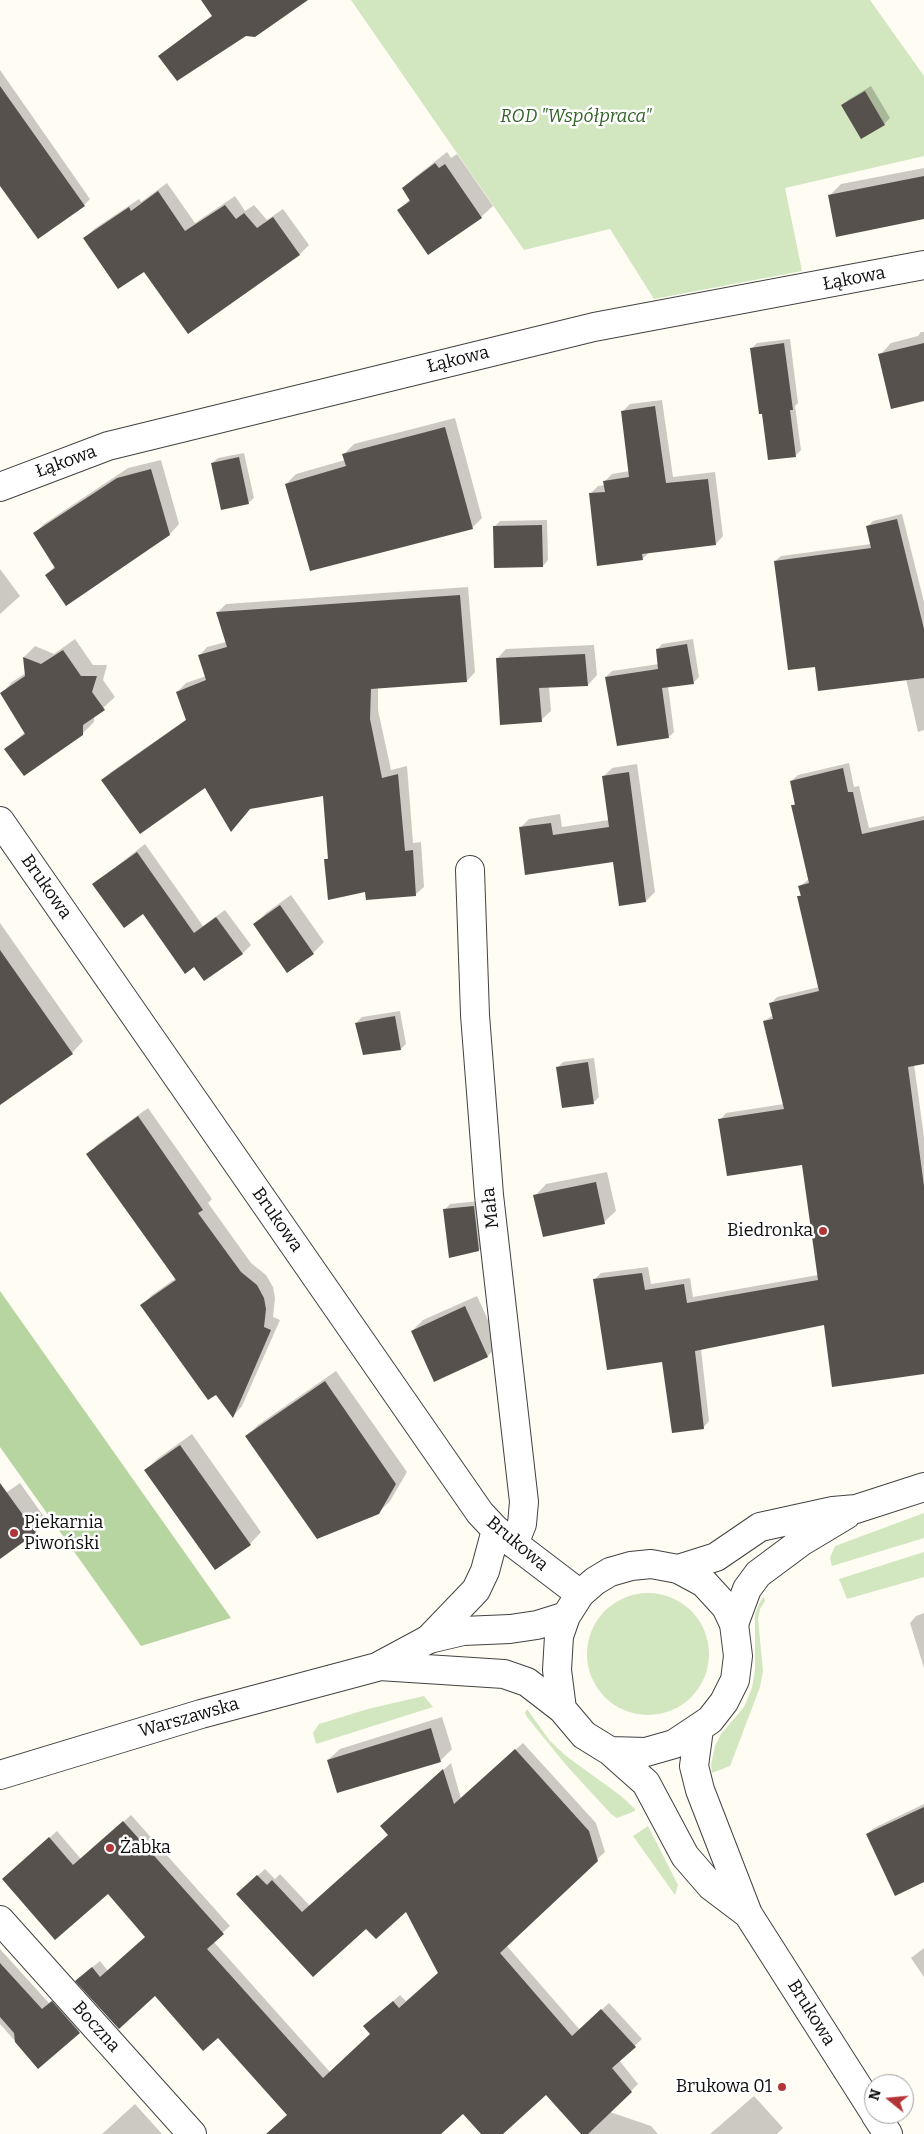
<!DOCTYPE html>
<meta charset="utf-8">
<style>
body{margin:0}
#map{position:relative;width:924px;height:2134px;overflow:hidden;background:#fefcf3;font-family:Bitter,serif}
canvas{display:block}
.north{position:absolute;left:864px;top:2074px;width:50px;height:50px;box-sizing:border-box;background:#fff;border:1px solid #9f9f9f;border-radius:50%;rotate:287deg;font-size:14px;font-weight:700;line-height:20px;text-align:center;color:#0f0f0f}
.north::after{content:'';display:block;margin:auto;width:18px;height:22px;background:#b23538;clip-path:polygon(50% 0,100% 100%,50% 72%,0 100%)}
</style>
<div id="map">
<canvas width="924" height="2134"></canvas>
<div class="north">N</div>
</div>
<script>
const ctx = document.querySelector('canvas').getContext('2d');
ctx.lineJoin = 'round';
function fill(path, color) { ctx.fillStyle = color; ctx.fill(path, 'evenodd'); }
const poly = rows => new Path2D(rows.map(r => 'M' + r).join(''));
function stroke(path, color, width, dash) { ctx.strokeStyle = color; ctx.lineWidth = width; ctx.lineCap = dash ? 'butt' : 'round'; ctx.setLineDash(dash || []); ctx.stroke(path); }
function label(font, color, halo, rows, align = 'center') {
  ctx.font = font + ' Bitter,serif'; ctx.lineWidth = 5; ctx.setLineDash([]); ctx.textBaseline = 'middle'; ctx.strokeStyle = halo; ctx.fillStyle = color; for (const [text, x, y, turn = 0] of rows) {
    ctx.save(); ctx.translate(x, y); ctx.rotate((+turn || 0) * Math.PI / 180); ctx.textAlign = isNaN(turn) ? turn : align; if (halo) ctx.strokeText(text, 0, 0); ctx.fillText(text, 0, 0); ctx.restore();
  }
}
const green = poly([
 [351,0,870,0,924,76,924,156,785,188,802,271,654,299,610,229,524,250],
 [924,1513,924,1538,832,1566,830,1558,835,1546],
 [924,1552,924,1577,847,1599,839,1579],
 '587 1654a61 61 0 1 1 122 0a61 61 0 1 1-122 0Z',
 [764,1597,765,1601,760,1609,758,1619,763,1671,760,1687,730,1766,712,1773,711,1765,715,1746,721,1734,744,1707,752,1688,755,1669,755,1614,761,1600],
 [424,1696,433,1707,316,1744,313,1733,319,1724,368,1709],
 [527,1709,550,1741,566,1756,621,1796,635,1809,635,1811,617,1818,611,1814,566,1765,527,1717,525,1713],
 [648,1826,678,1885,675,1895,633,1836]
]);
const forest = poly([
 [0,1291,231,1618,141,1646,0,1447]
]);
const shadow = poly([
 [0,70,90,199,84,205,0,183],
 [871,86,890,118,884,124,861,137,842,106,848,100],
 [447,152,451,158,457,154,493,206,481,217,399,210,410,199,403,188,415,177],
 [924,168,924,218,829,196,841,184],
 [167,183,195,223,235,196,245,211,254,205,267,220,283,209,309,245,300,254,188,332,144,270,85,238,94,229,139,199,141,202],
 [921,332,924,332,924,400,880,355,891,343,918,336],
 [790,339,798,403,795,406,801,450,796,455,769,459,752,348,757,343],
 [662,400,673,477,715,472,723,536,716,544,650,552,642,559,590,494,598,486,605,485,605,481,612,474,630,471,622,412,630,404],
 [455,418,482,518,472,528,286,484,296,474,345,460,344,454,354,444],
 [244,453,254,498,248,503,212,463,218,458],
 [161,460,179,524,169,535,46,575,55,566,34,534,44,524,128,468],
 [902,514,924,602,924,730,918,732,906,679,816,666,775,561,781,556,871,544,867,527,873,521],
 [547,520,548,560,543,566,494,527,500,521],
 [0,569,20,596,0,614],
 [468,587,475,672,467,681,378,687,378,710,391,770,407,766,413,843,421,842,424,887,415,895,366,891,326,860,329,856,324,794,251,808,240,821,205,786,103,780,111,772,187,719,177,692,186,683,206,676,199,656,207,647,226,642,218,612,226,604],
 [75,639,93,665,107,665,103,680,115,697,94,716,94,722,82,734,6,749,25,732,1,694,12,682,26,673,24,657,35,646,54,654],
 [693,639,699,677,693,683,668,686,674,732,669,737,606,677,612,671,659,664,657,650,662,644],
 [594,645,597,675,588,685,549,687,551,711,541,720,497,659,506,649],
 [849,763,854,787,859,786,869,828,924,816,924,1063,914,1064,924,1137,924,1373,825,1323,701,1349,709,1421,703,1428,663,1361,595,1279,601,1273,648,1267,651,1284,690,1278,693,1297,818,1275,803,1163,720,1120,726,1113,784,1104,764,1021,774,1015,771,1003,777,997,819,987,798,897,802,893,800,886,809,879,792,806,796,802,791,781,798,775],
 [637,764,655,892,646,901,614,860,520,828,529,819,560,814,562,827,609,820,603,777,612,768],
 [145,844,203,926,225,910,251,945,242,954,195,965,144,912,94,884],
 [291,895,324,942,313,953,255,924,266,913],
 [0,923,83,1041,72,1053,0,1104],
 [400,1011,406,1044,401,1049,356,1023,362,1017],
 [594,1058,599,1097,594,1102,558,1067,563,1062],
 [148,1108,212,1199,208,1203,251,1263,266,1275,273,1287,275,1298,273,1317,280,1320,242,1406,233,1416,217,1393,142,1305,152,1295,176,1278,88,1154,98,1144],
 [607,1172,616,1211,604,1222,535,1196,546,1184],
 [479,1201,484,1245,479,1250,445,1210,450,1204],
 [477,1296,499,1344,488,1356,435,1380,412,1331,423,1320],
 [336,1371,407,1472,390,1501,378,1513,247,1436,258,1425],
 [192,1434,261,1532,250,1544,146,1470,157,1459],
 [20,1483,47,1521,36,1532,0,1558,0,1497],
 [924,1613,924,1668,910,1623,916,1616],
 [442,1717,452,1749,440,1761,328,1760,340,1749],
 [523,1743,596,1823,605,1852,506,1945,580,2030,609,2003,642,2039,619,2060,638,2084,610,2112,651,2126,658,2134,583,2134,546,2093,495,2134,483,2134,464,2112,439,2134,268,2134,288,2115,218,2036,155,1995,84,1974,100,1961,108,1971,147,1937,108,1892,11,1872,57,1831,81,1859,131,1815,230,1926,213,1941,330,2072,372,2034,372,2020,400,1995,406,2001,439,1972,407,1910,366,1927,313,1975,245,1887,265,1869,275,1879,280,1874,310,1906,390,1834,389,1819,451,1763,461,1799],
 [924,1804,924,1880,867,1834,874,1828],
 [924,1948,924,1977,911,1958],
 [0,1949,49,2003,59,1995,86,2025,38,2067,0,2024],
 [754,2096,783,2128,777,2134,710,2134],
 [135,2104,162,2134,102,2134]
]);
const building = poly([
 [201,0,308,0,255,37,246,36,177,81,158,56,212,16],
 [0,86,85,206,38,239,0,186],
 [865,91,885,125,861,139,841,105],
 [435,163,439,168,445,164,482,218,428,255,397,210,410,201,402,188],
 [924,176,924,219,836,237,828,195],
 [158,191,185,231,225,205,236,219,244,213,257,228,273,217,300,255,188,334,144,272,118,289,83,238,129,207,131,211],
 [784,343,793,410,790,410,796,457,768,460,762,414,759,414,750,348],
 [924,343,924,401,891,409,878,354],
 [655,406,666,483,708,479,716,545,642,554,643,560,597,566,589,493,605,492,603,481,629,477,621,411],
 [445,427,473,529,310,571,285,484,346,466,342,454],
 [239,457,249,504,221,510,211,463],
 [151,469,170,535,66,606,45,575,55,568,33,533,117,478],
 [897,519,924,629,924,678,818,691,815,667,788,670,774,561,871,548,866,526],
 [542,525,543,567,494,568,493,526],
 [460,595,467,682,371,689,370,719,382,778,398,774,405,851,413,850,416,896,366,900,365,892,328,900,324,859,328,859,323,796,250,809,231,832,205,788,140,834,101,780,186,720,176,692,206,680,198,655,227,647,216,612],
 [687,644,694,684,662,688,669,738,617,746,605,677,658,669,656,649],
 [63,650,81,676,97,676,92,692,105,710,83,725,83,735,24,776,4,749,25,734,0,693,25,676,23,657,41,664],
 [585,654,588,686,539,688,542,722,500,725,496,658],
 [843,768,848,792,853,792,862,834,924,820,924,1064,908,1067,924,1186,924,1374,832,1387,824,1325,695,1351,704,1429,672,1433,662,1362,607,1370,593,1279,642,1273,645,1290,684,1284,687,1303,818,1280,802,1165,727,1176,718,1119,784,1109,763,1021,773,1019,769,1003,819,991,797,896,801,896,798,886,809,883,791,805,795,805,790,781],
 [629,772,646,902,619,906,613,862,525,875,519,827,551,823,553,835,609,827,602,776],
 [137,852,194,933,216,917,243,954,204,981,194,967,185,974,143,914,124,928,92,884],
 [280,905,314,954,287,973,253,924],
 [0,950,73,1054,0,1105],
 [395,1016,401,1050,363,1055,355,1023],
 [588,1062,594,1104,562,1108,556,1067],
 [138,1116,203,1210,198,1213,241,1272,257,1285,264,1298,266,1309,264,1327,271,1330,233,1418,216,1395,208,1400,140,1305,176,1280,86,1154],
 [596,1182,605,1224,543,1237,533,1195],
 [474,1206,479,1251,449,1258,443,1209],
 [465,1306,488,1357,434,1382,411,1331],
 [325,1381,396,1484,379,1514,317,1539,245,1436],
 [180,1445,251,1545,215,1570,144,1470],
 [0,1483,36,1533,0,1559],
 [431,1728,441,1762,337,1793,327,1760],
 [515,1749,589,1831,598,1861,500,1953,572,2036,601,2009,636,2047,612,2068,632,2092,588,2134,581,2134,546,2095,503,2134,481,2134,463,2114,441,2134,266,2134,287,2115,218,2038,203,2051,155,1996,119,2029,75,1981,92,1967,100,1977,145,1937,108,1894,55,1940,2,1879,49,1837,73,1865,123,1821,224,1934,207,1949,323,2078,370,2034,363,2026,393,2001,399,2008,438,1973,406,1912,376,1939,366,1929,313,1977,236,1894,257,1875,267,1885,272,1880,302,1912,388,1835,380,1826,443,1769,454,1804],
 [924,1807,924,1882,895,1896,866,1834],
 [0,1963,42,2009,52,2001,80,2033,38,2069,15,2042,14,2033,0,2017]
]);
const minor = poly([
 [0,487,108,446,594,327,924,265],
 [0,821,480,1513,496,1530,580,1594],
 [470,870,475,1015,489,1195,524,1502,522,1524,514,1544],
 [678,1569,716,1557,760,1527,833,1511,856,1509,924,1487],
 [734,1624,747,1589,758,1574,801,1542,846,1515],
 [429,1639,476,1590,485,1571,496,1530],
 [0,1920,192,2134]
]);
const tertiary = poly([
 [651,1564,678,1569,704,1583,726,1607,734,1624,738,1656,735,1680,724,1702,710,1720,674,1744,646,1752,610,1751,584,1735,562,1709,557,1670,559,1636,566,1616,580,1594,595,1581,610,1572,631,1566,651,1564],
 [379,1666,504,1674,527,1682,562,1709],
 [699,1729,694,1766,700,1790,748,1914,874,2112],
 [610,1751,646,1783,685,1856,711,1886,748,1914],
 [0,1775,201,1714,377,1667,429,1639,463,1631,510,1629,537,1625,566,1616],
 [875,2114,888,2134]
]);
const markers = [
 [823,1231,5,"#b23538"],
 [14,1533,5,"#b23538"],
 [110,1848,5,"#b23538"],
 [782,2087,5,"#b23538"]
];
const parkNames = [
 ["ROD \"Współpraca\"",576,117]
];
const streetNames = [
 ["Łąkowa",854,279,-11],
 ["Łąkowa",458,360,-14],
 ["Łąkowa",66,462,-20],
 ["Brukowa",46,887,55],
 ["Mała",491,1208,-96],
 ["Brukowa",277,1220,55],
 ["Brukowa",517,1544,40],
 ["Warszawska",189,1718,-16],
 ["Brukowa",811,2013,58],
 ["Boczna",96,2027,48]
];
const poiNames = [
 ["Biedronka",813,1231],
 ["Piekarnia",24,1523,"left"],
 ["Piwoński",24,1544,"left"],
 ["Żabka",120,1848,"left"],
 ["Brukowa 01",772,2087]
];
fill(green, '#d2e6bf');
fill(forest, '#b6d5a0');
fill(shadow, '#0003');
fill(building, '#57514d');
stroke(minor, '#424242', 30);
stroke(tertiary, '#424242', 30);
stroke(minor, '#fff', 28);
stroke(tertiary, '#fff', 28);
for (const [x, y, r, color] of markers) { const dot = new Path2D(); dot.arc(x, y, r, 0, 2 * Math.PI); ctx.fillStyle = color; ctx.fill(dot); stroke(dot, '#fff', 2); }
label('italic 18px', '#306125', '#fff', parkNames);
label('18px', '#0f0f0f', '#fff', streetNames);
label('18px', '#0f0f0f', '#fff', poiNames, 'right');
</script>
